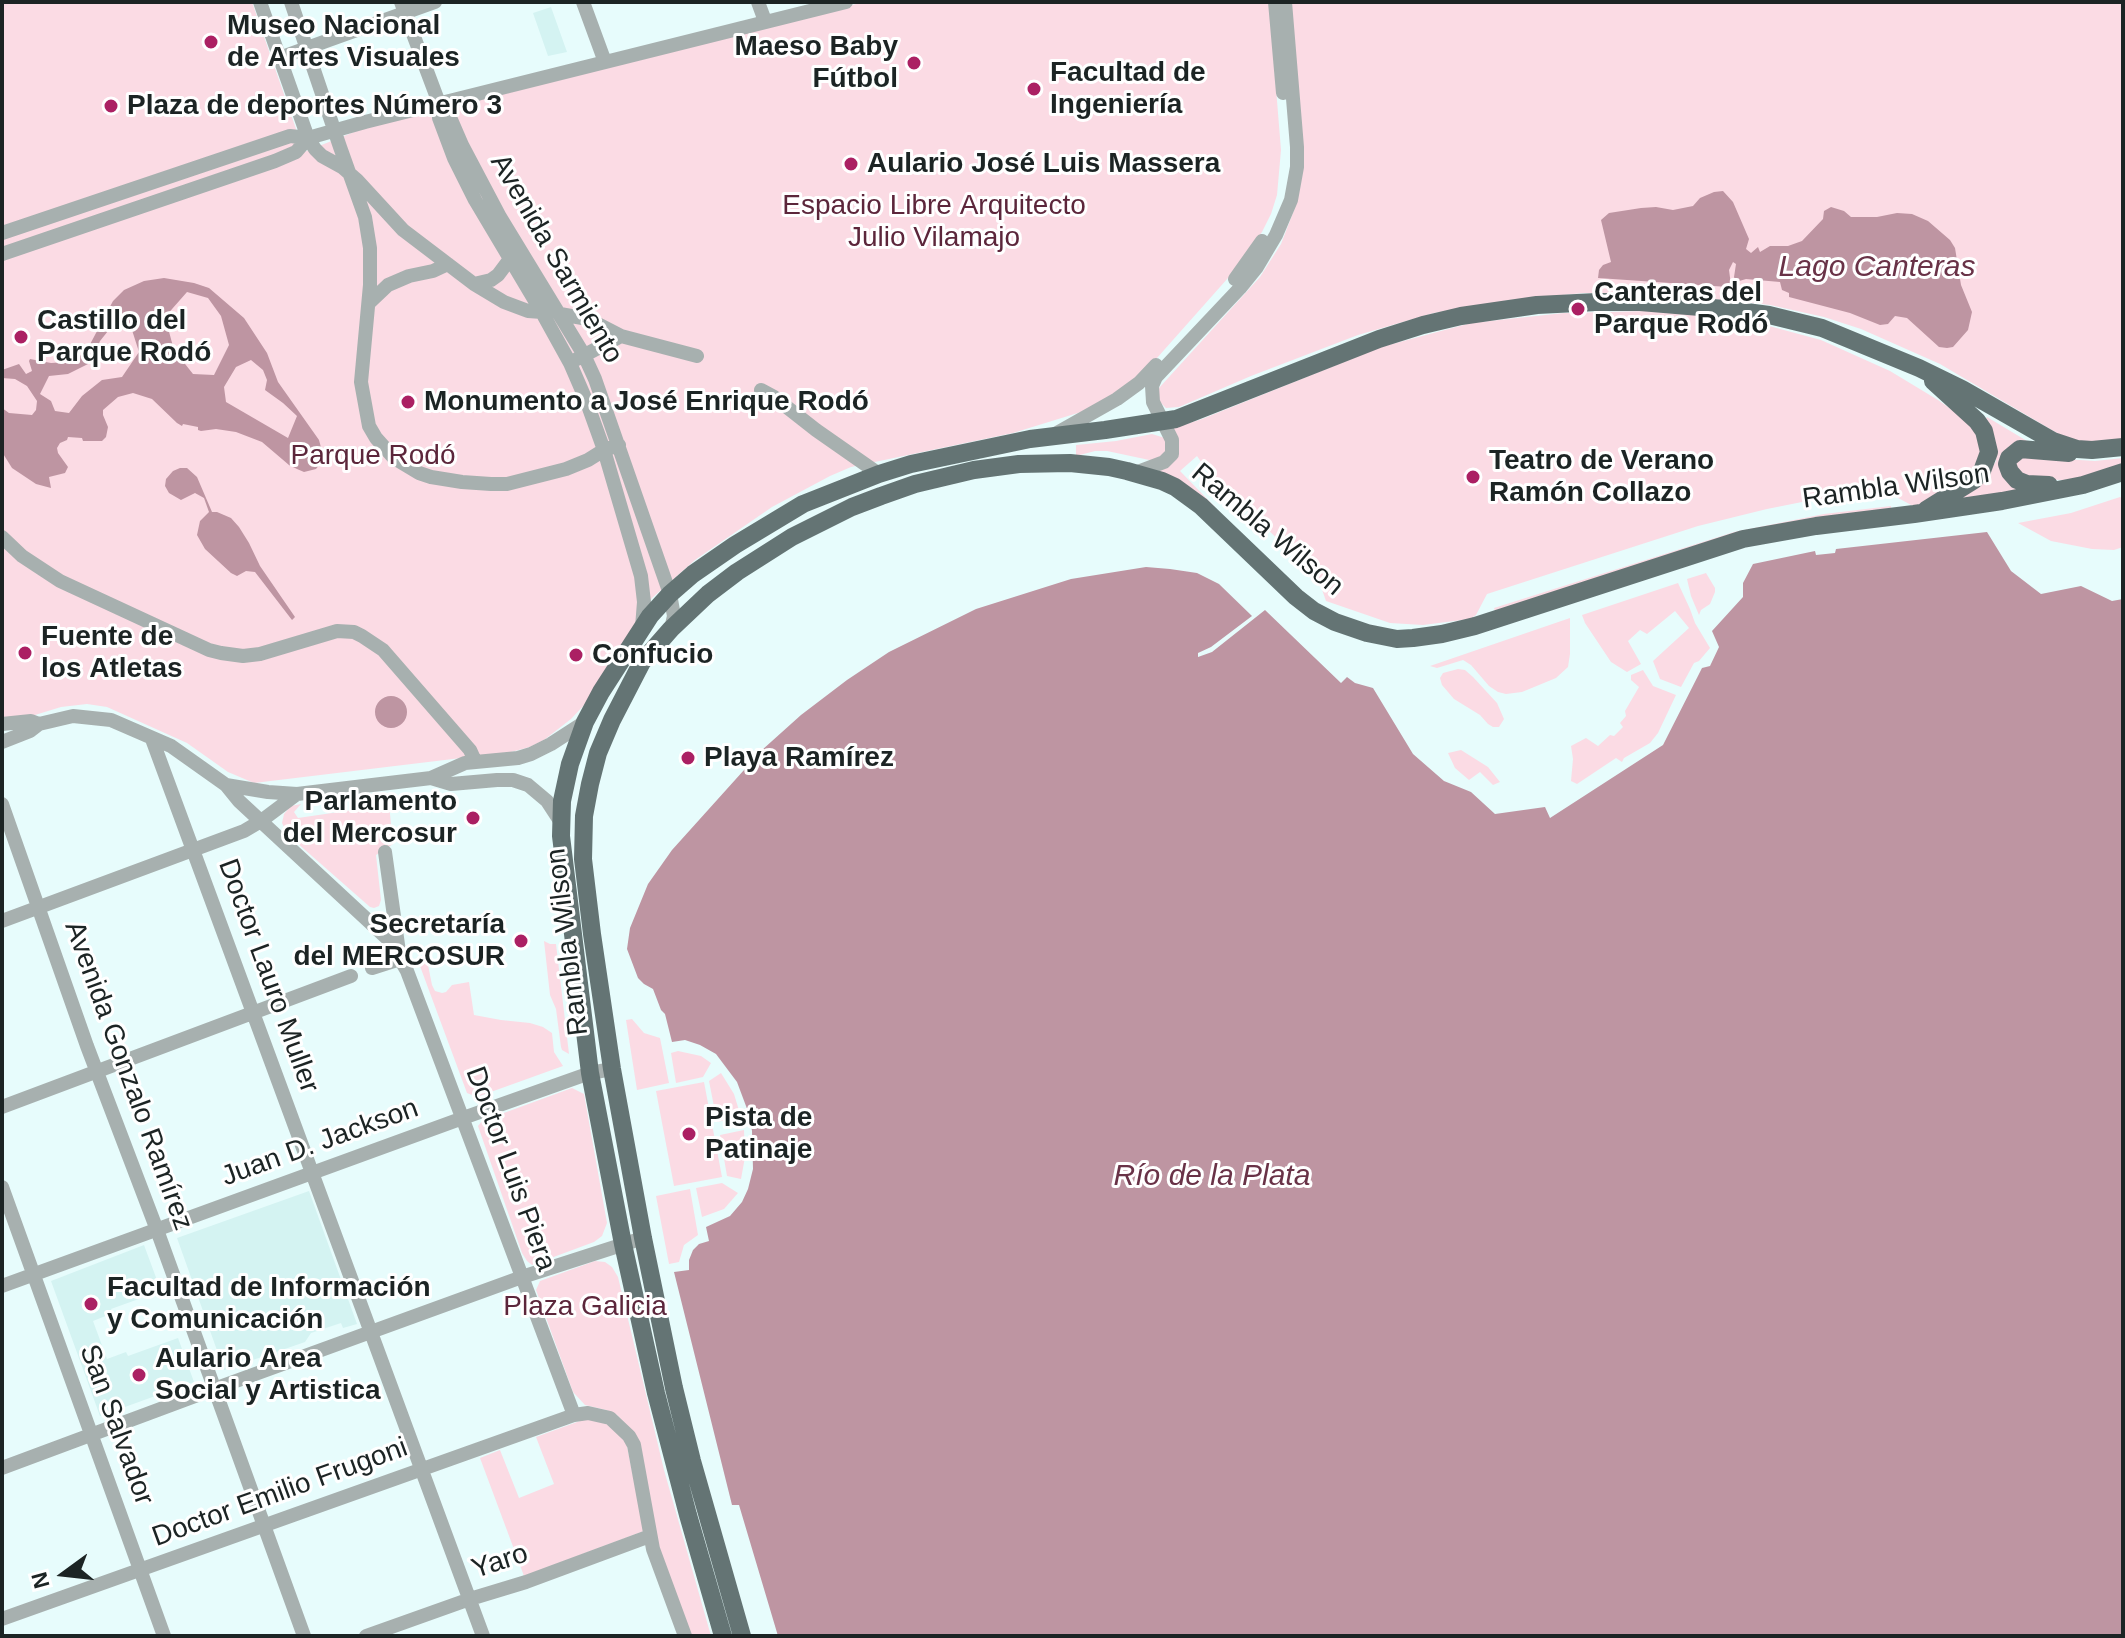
<!DOCTYPE html>
<meta charset="utf-8">
<style>
body{margin:0}
#map{position:relative;width:2125px;height:1638px;overflow:hidden;background:#e7fcfc;font-family:Arial,sans-serif}
canvas{display:block}
.frame{position:absolute;inset:0;border:4px solid #1c2424;pointer-events:none}
.north{position:absolute;left:24px;top:1534px;width:80px;height:80px;-webkit-text-stroke:6px #fff;paint-order:stroke;rotate:255deg;font-size:22px;font-weight:700;line-height:32px;text-align:center;color:#1c2424}
.north::after{content:'';display:block;margin:auto;width:28px;height:36px;background:#1c2424;clip-path:polygon(50% 0,100% 100%,50% 72%,0 100%)}
</style>
<div id="map">
<canvas width="2125" height="1638"></canvas>
<div class="frame"></div>
<div class="north">N</div>
</div>
<script>
const ctx = document.querySelector('canvas').getContext('2d');
ctx.lineJoin = 'round';
function fill(path, color) { ctx.fillStyle = color; ctx.fill(path, 'evenodd'); }
const poly = rows => new Path2D(rows.map(r => 'M' + r).join(''));
function stroke(path, color, width, dash) { ctx.strokeStyle = color; ctx.lineWidth = width; ctx.lineCap = dash ? 'butt' : 'round'; ctx.setLineDash(dash || []); ctx.stroke(path); }
function label(font, color, halo, rows, align = 'center') {
  ctx.font = font + ' Arial,sans-serif'; ctx.lineWidth = 6; ctx.setLineDash([]); ctx.textBaseline = 'middle'; ctx.strokeStyle = halo; ctx.fillStyle = color; for (const [text, x, y, turn = 0] of rows) {
    ctx.save(); ctx.translate(x, y); ctx.rotate((+turn || 0) * Math.PI / 180); ctx.textAlign = isNaN(turn) ? turn : align; if (halo) ctx.strokeText(text, 0, 0); ctx.fillText(text, 0, 0); ctx.restore();
  }
}
const built = poly([
 [551,7,567,52,548,56,533,13],
 [309,1191,357,1324,343,1328,341,1323,311,1333,305,1342,224,1370,177,1238],
 [144,1245,161,1291,111,1309,113,1313,93,1321,107,1359,126,1352,128,1356,178,1338,194,1382,100,1416,51,1281]
]);
const green = poly([
 [2,2,252,2,304,152,359,130,864,2,1269,2,1281,150,1277,195,1271,214,1262,232,1228,278,1141,376,1120,393,1081,412,1013,433,851,467,830,476,772,507,695,560,652,598,586,703,571,719,544,740,530,747,511,752,254,783,228,772,187,743,107,707,87,704,61,707,22,719,2,721],
 [1291,2,2123,2,2123,443,2102,444,2067,439,1940,364,1861,329,1824,317,1770,305,1654,293,1584,293,1510,300,1434,313,1358,335,1251,376,1179,407,1166,408,1159,401,1159,388,1260,277,1281,244,1296,205],
 [1646,311,1702,315,1758,323,1821,340,1890,371,1938,400,1955,412,1976,431,1983,449,1973,469,1926,503,1913,506,1887,492,1881,491,1807,501,1767,509,1698,526,1487,594,1476,615,1470,619,1423,625,1390,623,1326,601,1318,578,1208,472,1197,456,1180,471,1216,508,1159,471,1174,428,1202,419,1381,347,1471,323,1564,313],
 [1987,417,2032,444,2005,451,2033,489,1960,499,1986,477,1996,461,1995,439,1985,420],
 [1152,434,1165,438,1168,451,1154,461,1107,451,1095,451,1076,456,1076,445,1116,441],
 [2017,456,2095,461,2123,458,2123,465,2086,478,2063,480,2034,479,2017,472,2014,460],
 [2120,497,2123,499,2123,547,2114,550,2092,549,2051,541,2018,523,2071,513],
 [1891,506,1891,508,1708,542,1506,608,1495,611,1494,608,1734,532,1824,514],
 [1706,573,1715,588,1715,592,1710,604,1701,610,1699,615,1691,596,1687,579],
 [1678,583,1690,609,1695,623,1710,648,1699,661,1694,663,1681,687,1660,679,1653,661,1689,628,1675,611,1647,634,1640,630,1628,641,1641,664,1627,672,1611,662,1585,623,1582,615],
 [1570,618,1570,654,1568,667,1556,678,1522,692,1506,694,1498,692,1489,686,1471,665,1463,660,1437,668,1430,666],
 [1458,669,1465,670,1473,677,1497,703,1504,719,1499,727,1493,727,1488,724,1480,715,1454,699,1442,685,1440,678,1443,673],
 [1643,670,1653,686,1676,695,1658,733,1650,743,1624,758,1622,762,1616,758,1577,784,1571,781,1573,759,1571,746,1586,738,1598,746,1610,735,1614,736,1623,727,1620,723,1626,716,1625,711,1639,687,1631,680,1631,675],
 [1461,750,1488,767,1500,782,1493,785,1480,772,1469,780,1455,768,1448,753],
 [382,794,388,794,393,844,376,855,381,900,379,906,374,908,370,907,288,835,282,823,284,814,291,806,301,804,294,812,298,818,366,808],
 [544,941,550,944,556,944,569,1054,562,1050,561,1047,556,1009,550,995],
 [426,955,432,985,435,991,442,993,446,992,452,985,469,982,474,1015,501,1020,530,1023,543,1027,552,1033,554,1052,563,1066,477,1097,467,1093,417,958],
 [632,1019,644,1033,660,1038,669,1083,637,1090,626,1020],
 [678,1051,701,1056,711,1063,703,1077,676,1083,671,1053],
 [721,1073,734,1094,741,1117,717,1122,709,1081],
 [704,1082,722,1177,674,1186,656,1091],
 [572,1088,584,1094,607,1223,602,1236,594,1242,532,1265,527,1261,522,1253,478,1126,482,1121],
 [744,1130,745,1157,741,1179,727,1176,720,1135],
 [722,1183,738,1193,724,1209,702,1217,696,1188],
 [690,1189,698,1235,684,1245,679,1262,669,1264,656,1196],
 [595,1261,605,1262,612,1267,618,1277,664,1470,711,1636,690,1636,655,1540,631,1430,617,1415,606,1410,585,1405,573,1392,536,1290,540,1281],
 [596,1417,625,1436,644,1531,524,1576,480,1458,500,1450,519,1498,554,1484,536,1437,588,1418]
]);
const water = poly([
 [1723,191,1733,202,1749,239,1746,249,1751,253,1758,247,1760,252,1770,246,1788,246,1802,241,1823,219,1824,211,1831,207,1844,211,1851,217,1877,217,1897,213,1912,214,1928,221,1950,240,1955,248,1961,285,1972,312,1968,330,1953,347,1947,348,1939,347,1907,318,1895,316,1888,324,1880,325,1850,313,1789,297,1789,293,1782,290,1780,282,1746,279,1736,282,1734,277,1736,264,1733,262,1729,270,1731,285,1728,287,1598,278,1599,270,1603,265,1611,262,1601,220,1609,213,1641,208,1656,207,1673,210,1693,206,1700,198,1714,192],
 [164,278,194,283,209,288,244,318,267,353,278,382,319,440,323,455,320,464,316,469,304,472,297,469,289,465,262,442,236,432,216,429,201,431,198,430,198,427,183,424,182,426,177,423,152,399,133,393,118,397,103,410,103,415,108,427,106,437,102,441,83,441,82,438,68,437,67,440,60,443,57,448,58,453,68,467,65,473,49,477,51,488,36,484,12,468,2,452,2,408,9,413,32,415,36,410,37,401,27,386,15,379,2,378,2,370,19,364,26,374,32,371,29,361,30,359,51,363,68,362,75,360,87,350,113,301,124,290,144,281],
 [187,292,208,298,221,316,229,345,214,375,193,374,174,350,165,317],
 [116,321,132,330,139,352,122,377,102,380,82,396,69,413,55,411,51,401,40,394,49,376,68,374,92,362,100,341],
 [251,360,263,370,267,380,265,390,283,403,297,416,288,438,226,402,224,387,236,367],
 [180,468,187,468,197,477,212,512,217,512,231,518,239,527,249,543,260,566,295,617,292,620,255,572,246,571,237,576,231,573,205,549,197,535,200,521,209,512,204,498,195,493,181,500,169,493,165,486,166,479,173,471],
 [1987,532,2011,571,2041,594,2081,586,2112,601,2123,599,2123,1636,778,1636,739,1505,732,1505,674,1272,689,1270,689,1260,693,1250,699,1244,709,1241,706,1227,730,1216,742,1202,748,1189,753,1169,752,1131,749,1114,737,1082,716,1054,700,1045,685,1040,672,1042,665,1014,661,1010,653,989,644,984,638,978,627,949,630,928,648,884,672,850,762,750,801,715,847,680,889,652,976,609,1071,579,1146,567,1170,569,1197,573,1219,584,1252,616,1211,647,1198,653,1198,657,1212,652,1265,610,1341,683,1347,677,1355,683,1373,688,1413,754,1444,781,1471,792,1495,814,1545,807,1550,818,1663,745,1702,668,1710,666,1719,647,1712,631,1743,597,1743,583,1753,564,1815,551,1816,555,1835,553,1836,549],
 '375 712a16 16 0 1 1 32 0a16 16 0 1 1-32 0Z'
]);
const minor = poly([
 [260,2,308,138,315,149,322,156,342,167,357,180,403,230,474,284,504,302,528,311,542,312],
 [291,2,340,147,365,217,370,248,370,285,361,382,369,426,376,438,394,458,419,473,431,477,462,482,491,484,507,484,566,469,588,460,604,450,619,445],
 [401,2,439,103,449,115,462,145,500,217,584,355,595,379,670,594,674,616,671,629],
 [583,2,605,62],
 [758,2,765,21],
 [1275,2,1283,93],
 [279,58,435,2],
 [439,103,439,118,454,158,475,200,544,316,570,363,586,400,604,450,641,576,644,602,642,627],
 [2,233,290,136,308,138,365,122,846,2],
 [2,254,275,161,296,152,308,138],
 [1235,279,1262,241],
 [474,284,491,280,498,275,510,259],
 [369,303,388,285,409,276,433,271,448,264],
 [560,314,588,319,621,336,697,356],
 [577,359,621,336],
 [761,390,774,397,816,430,879,474],
 [1055,434,1117,399,1139,383,1156,365],
 [1135,473,1164,462,1172,454,1172,440,1153,402,1152,386,1156,377,1240,288,1257,267,1276,235,1291,200,1297,167,1297,147,1285,2],
 [2,537,22,556,60,581,209,650,221,653,243,656,260,654,337,631,354,632,362,636,383,650,470,750,475,761],
 [2,724,31,721,39,724],
 [152,739,483,1636],
 [2,742,30,731,39,724,73,716,111,720,171,746,226,785,239,801,389,940,407,971,574,1415],
 [431,778,451,784,497,780,513,780,528,785,547,801,560,821],
 [226,785,268,792,297,794],
 [2,804,87,1046,157,1230,304,1636],
 [2,921,244,831,261,821,297,794,431,778,465,763,518,758,531,754,551,744,585,722],
 [372,968,400,959,385,852],
 [2,1107,351,976],
 [2,1187,164,1636],
 [2,1286,463,1118,590,1073,612,1069],
 [2,1468,214,1389,522,1277,643,1238],
 [2,1619,574,1415,588,1413,610,1418,629,1436,634,1445,653,1549,685,1636],
 [366,1636,470,1599,526,1582,650,1536]
]);
const major = poly([
 [2049,485,2027,484,2017,480,2010,472,2007,464,2009,458,2020,449,2069,453],
 [1926,510,1974,480,1982,471,1989,452,1984,431,1977,421,1933,381],
 [723,1636,688,1515,656,1393,623,1244,590,1073,561,836,562,801,570,764,585,722,601,692,650,616,670,594,693,574,735,545,803,504,879,474,911,464,1030,439,1105,430,1176,419,1379,339,1423,325,1461,316,1537,305,1597,302,1640,302,1724,309,1769,315,1822,328,1919,368,1962,389,2053,441,2077,449,2092,450,2123,447],
 [742,1636,692,1461,674,1388,643,1238,612,1069,592,934,583,859,584,816,590,784,598,753,612,720,642,662,671,629,708,594,737,572,792,537,852,507,881,496,915,484,974,470,1019,464,1070,463,1109,467,1127,471,1162,481,1175,487,1201,506,1296,597,1314,611,1335,622,1367,633,1397,639,1413,638,1442,634,1475,626,1743,539,1816,526,1914,514,2002,501,2083,485,2123,472]
]);
const markers = [
 [211,42,8,"#ab2063"],
 [914,63,8,"#ab2063"],
 [1034,89,8,"#ab2063"],
 [111,106,8,"#ab2063"],
 [851,164,8,"#ab2063"],
 [1578,309,8,"#ab2063"],
 [21,337,8,"#ab2063"],
 [408,402,8,"#ab2063"],
 [1473,477,8,"#ab2063"],
 [25,653,8,"#ab2063"],
 [576,655,8,"#ab2063"],
 [688,758,8,"#ab2063"],
 [473,818,8,"#ab2063"],
 [521,941,8,"#ab2063"],
 [689,1134,8,"#ab2063"],
 [91,1304,8,"#ab2063"],
 [139,1375,8,"#ab2063"]
];
const poiNames = [
 ["Museo Nacional",227,26],
 ["de Artes Visuales",227,58],
 ["Maeso Baby",898,47,"right"],
 ["Fútbol",898,79,"right"],
 ["Facultad de",1050,73],
 ["Ingeniería",1050,105],
 ["Plaza de deportes Número 3",127,106],
 ["Aulario José Luis Massera",867,164],
 ["Canteras del",1594,293],
 ["Parque Rodó",1594,325],
 ["Castillo del",37,321],
 ["Parque Rodó",37,353],
 ["Monumento a José Enrique Rodó",424,402],
 ["Teatro de Verano",1489,461],
 ["Ramón Collazo",1489,493],
 ["Fuente de",41,637],
 ["los Atletas",41,669],
 ["Confucio",592,655],
 ["Playa Ramírez",704,758],
 ["Parlamento",457,802,"right"],
 ["del Mercosur",457,834,"right"],
 ["Secretaría",505,925,"right"],
 ["del MERCOSUR",505,957,"right"],
 ["Pista de",705,1118],
 ["Patinaje",705,1150],
 ["Facultad de Información",107,1288],
 ["y Comunicación",107,1320],
 ["Aulario Area",155,1359],
 ["Social y Artistica",155,1391]
];
const parkNames = [
 ["Espacio Libre Arquitecto",934,206],
 ["Julio Vilamajo",934,238],
 ["Parque Rodó",373,456],
 ["Plaza Galicia",585,1307]
];
const streetNames = [
 ["Avenida Sarmiento",556,259,60],
 ["Rambla Wilson",1896,487,-8],
 ["Rambla Wilson",1267,530,40],
 ["Rambla Wilson",568,942,-97],
 ["Doctor Lauro Muller",268,976,70],
 ["Avenida Gonzalo Ramírez",128,1076,70],
 ["Juan D. Jackson",320,1143,-20],
 ["Doctor Luis Piera",510,1169,70],
 ["San Salvador",116,1425,70],
 ["Doctor Emilio Frugoni",280,1493,-20],
 ["Yaro",500,1562,-18]
];
const waterNames = [
 ["Lago Canteras",1877,268],
 ["Río de la Plata",1212,1177]
];
fill(built, '#d4f3f2');
fill(green, '#fbdbe4');
fill(water, '#be95a2');
stroke(minor, '#a7b0af', 14);
stroke(major, '#647474', 18);
for (const [x, y, r, color] of markers) { const dot = new Path2D(); dot.arc(x, y, r, 0, 2 * Math.PI); ctx.fillStyle = color; ctx.fill(dot); stroke(dot, '#fff', 3); }
label('bold 28px', '#1c2424', '#fff', poiNames, 'left');
label('28px', '#5c263b', '#fff', parkNames);
label('28px', '#1c2424', '#fff', streetNames);
label('italic 30px', '#693247', '#fff', waterNames);
</script>
